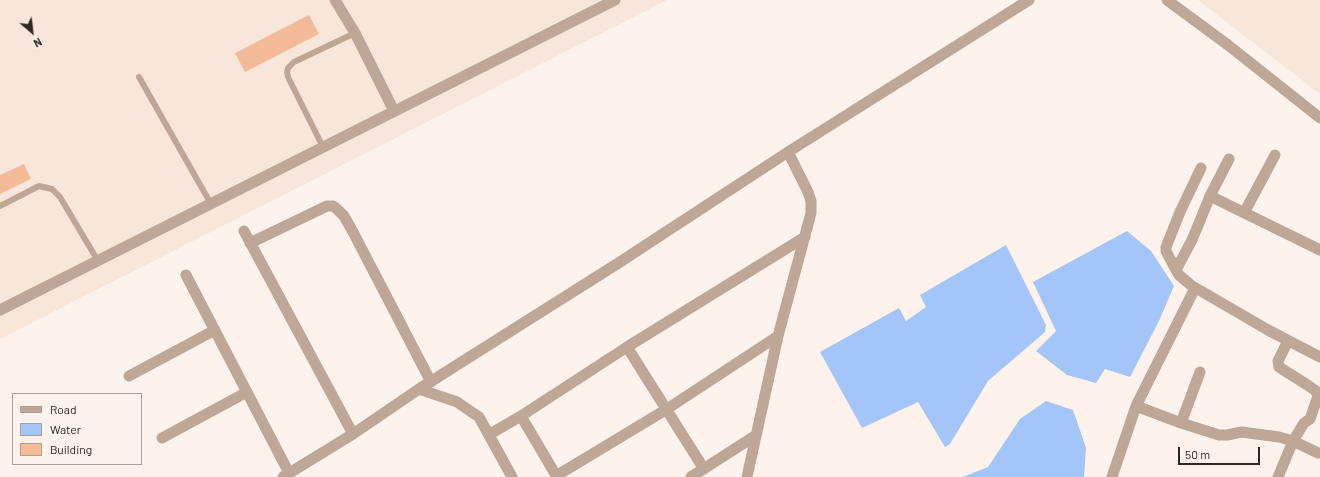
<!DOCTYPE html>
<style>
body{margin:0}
#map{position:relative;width:1320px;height:477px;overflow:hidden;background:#fdf2ec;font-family:Barlow,sans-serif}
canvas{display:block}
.legend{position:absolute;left:12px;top:393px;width:130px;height:72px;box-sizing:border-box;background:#fdf2ec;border:1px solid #aba09b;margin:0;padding:5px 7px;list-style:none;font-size:12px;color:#2f2621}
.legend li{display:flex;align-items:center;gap:8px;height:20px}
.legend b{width:20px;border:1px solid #aba09b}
.north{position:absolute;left:12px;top:12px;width:40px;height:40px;-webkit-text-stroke:3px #fdf2ec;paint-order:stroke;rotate:152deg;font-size:11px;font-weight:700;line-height:16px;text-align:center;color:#2f2621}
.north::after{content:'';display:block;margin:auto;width:14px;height:18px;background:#2f2621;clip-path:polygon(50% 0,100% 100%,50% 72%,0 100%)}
.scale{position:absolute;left:1178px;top:447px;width:82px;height:18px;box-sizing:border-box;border:2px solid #2f2621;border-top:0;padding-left:5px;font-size:12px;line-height:14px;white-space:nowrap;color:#2f2621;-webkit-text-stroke:3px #fdf2ec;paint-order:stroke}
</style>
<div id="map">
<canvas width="1320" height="477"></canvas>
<ul class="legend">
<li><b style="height:5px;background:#bea796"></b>Road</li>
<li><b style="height:11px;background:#a3c5f7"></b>Water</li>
<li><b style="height:11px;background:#f3bb99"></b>Building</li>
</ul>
<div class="north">N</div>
<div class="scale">50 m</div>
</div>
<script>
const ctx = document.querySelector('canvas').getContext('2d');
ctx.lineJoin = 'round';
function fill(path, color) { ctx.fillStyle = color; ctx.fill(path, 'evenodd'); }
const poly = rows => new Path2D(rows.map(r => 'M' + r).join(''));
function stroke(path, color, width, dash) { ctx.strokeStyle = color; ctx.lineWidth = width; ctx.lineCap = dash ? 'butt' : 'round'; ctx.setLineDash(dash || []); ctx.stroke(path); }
const built = poly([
 [0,0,667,0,0,339],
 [1198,0,1320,0,1320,94]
]);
const water = poly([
 [1127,231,1151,251,1174,286,1159,321,1130,377,1105,369,1096,383,1067,375,1036,351,1056,331,1033,282],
 [1006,245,1046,325,1045,332,988,381,950,444,945,447,918,402,862,428,820,352,899,308,906,321,926,307,920,295],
 [1046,401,1073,410,1086,448,1084,477,963,477,988,467,1020,419]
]);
const building = poly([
 [309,15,319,34,245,72,235,53],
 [24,164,31,179,0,194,0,175]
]);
const service = poly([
 [139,77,211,204],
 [323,147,288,77,287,72,288,68,294,62,355,33],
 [0,206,39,186,52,189,60,197,98,261]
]);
const minor = poly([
 [335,0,355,33,394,111],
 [1167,0,1228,45,1320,118],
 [1201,168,1180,212,1166,247,1166,251,1176,270,1179,275,1192,286,1201,291,1268,330,1320,357],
 [1210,196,1320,250],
 [1244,213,1275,155],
 [244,231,353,434],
 [250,243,327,206,333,206,337,209,344,216,353,232,431,382],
 [1176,270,1192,240,1210,196,1229,159],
 [186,275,289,473],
 [0,310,615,0],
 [627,347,704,469],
 [129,376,215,330],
 [419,389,457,402,479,417,512,477],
 [1136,406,1181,423,1219,435,1227,435,1242,432,1249,433,1279,437,1293,441,1318,453],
 [521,416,557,477],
 [1181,423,1200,372],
 [490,434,521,416,627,347,805,237],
 [162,438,247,392],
 [556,476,667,409,778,336],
 [283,477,353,434,419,389,620,262,788,152,1029,0],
 [691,477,755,436],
 [747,477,778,336,811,213,811,201,808,192,788,152],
 [1112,477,1136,406,1195,288],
 [1278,477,1293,441,1304,423,1310,419,1318,396,1316,391,1309,386,1279,367,1278,361,1288,341]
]);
fill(built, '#f9e6da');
fill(water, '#a3c5f7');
fill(building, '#f3bb99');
stroke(service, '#bea796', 6);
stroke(minor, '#bea796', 11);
</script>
